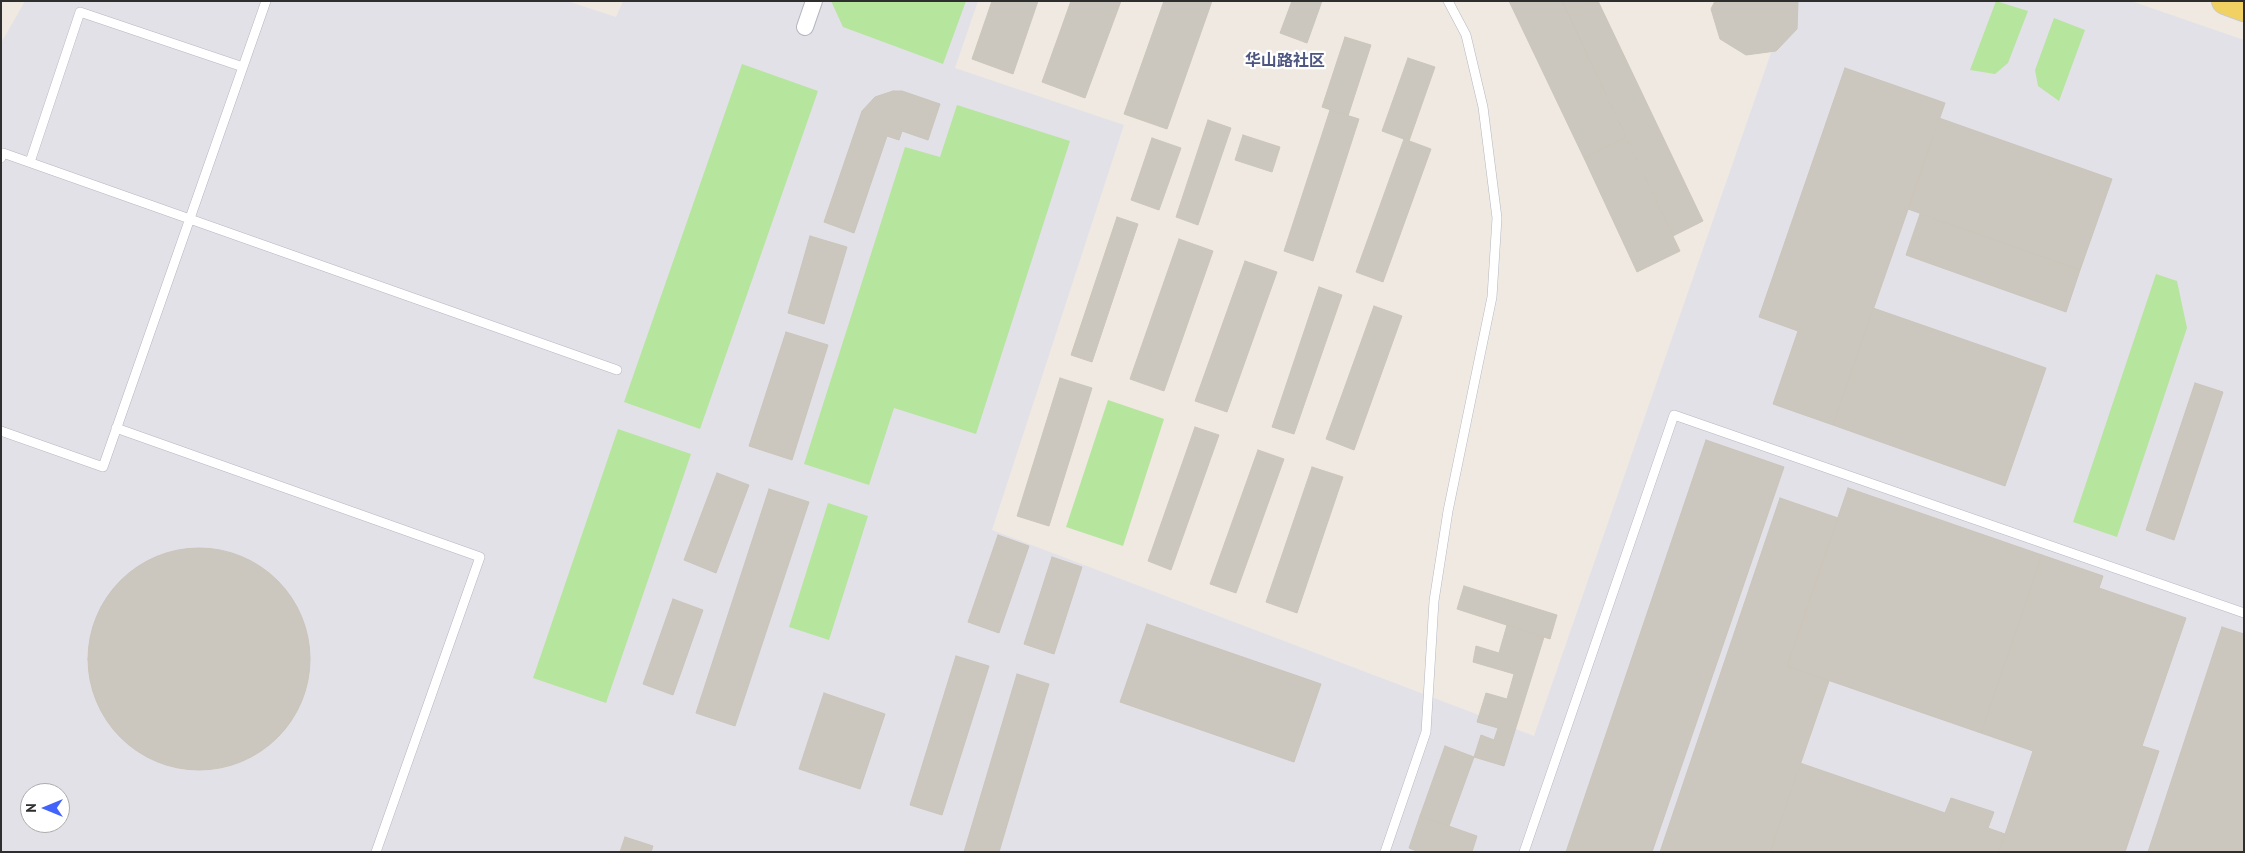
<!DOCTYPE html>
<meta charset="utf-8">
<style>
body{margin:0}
#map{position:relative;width:2245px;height:853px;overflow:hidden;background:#efe9e1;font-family:"PT Sans",sans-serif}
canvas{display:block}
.frame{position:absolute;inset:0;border:2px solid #2e2e2e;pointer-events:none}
.north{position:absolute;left:20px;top:783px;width:50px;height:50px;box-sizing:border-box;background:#fff;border:1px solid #ababab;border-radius:50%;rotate:270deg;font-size:14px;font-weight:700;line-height:20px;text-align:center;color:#2e2e2e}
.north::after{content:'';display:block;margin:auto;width:18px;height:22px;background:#4264fb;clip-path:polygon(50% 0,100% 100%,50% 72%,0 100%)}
</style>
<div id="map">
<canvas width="2245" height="853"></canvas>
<div class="frame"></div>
<div class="north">N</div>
</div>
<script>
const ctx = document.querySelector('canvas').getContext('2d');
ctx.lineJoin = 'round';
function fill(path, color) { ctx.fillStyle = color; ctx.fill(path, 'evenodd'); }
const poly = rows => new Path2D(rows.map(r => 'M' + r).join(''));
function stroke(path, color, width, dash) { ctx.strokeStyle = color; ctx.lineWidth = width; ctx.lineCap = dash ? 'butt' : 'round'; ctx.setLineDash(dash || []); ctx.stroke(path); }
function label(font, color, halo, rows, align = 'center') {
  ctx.font = font + ' "PT Sans","Noto Sans SC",sans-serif'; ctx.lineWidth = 4.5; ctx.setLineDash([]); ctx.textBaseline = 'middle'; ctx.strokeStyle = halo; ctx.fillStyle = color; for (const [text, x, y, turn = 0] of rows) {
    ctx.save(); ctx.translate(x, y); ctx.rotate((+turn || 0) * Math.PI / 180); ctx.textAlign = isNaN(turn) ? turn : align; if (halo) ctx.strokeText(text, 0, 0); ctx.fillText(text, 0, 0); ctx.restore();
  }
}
const industrial = poly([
 [25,1,567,1,616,17,623,1,978,1,955,68,1124,125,992,530,1534,736,1789,1,2131,1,2244,40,2244,852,1,852,1,43],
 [30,793,60,793,60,823,30,823]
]);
const green = poly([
 [831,1,966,1,943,64,843,27],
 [1996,1,2028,11,2008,63,1995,74,1970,70],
 [2054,18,2085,30,2059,101,2038,86,2035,70],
 [742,64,818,91,700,429,624,402],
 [957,105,1070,141,976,434,894,408,869,485,804,464,905,147,940,157],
 [2156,274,2177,281,2187,328,2117,537,2073,522],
 [1108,400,1164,419,1123,546,1066,527],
 [618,429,691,454,606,703,533,678],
 [828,503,868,516,829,640,789,627]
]);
const building = poly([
 [992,1,1038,1,1013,74,972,59,992,1],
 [1071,1,1121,1,1085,98,1042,82,1071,1],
 [1164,1,1212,1,1167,129,1124,114,1164,1],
 [1292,1,1322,1,1307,43,1280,33,1292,1],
 [1509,1,1562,1,1626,137,1584,158,1509,1],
 [1562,1,1598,1,1703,221,1673,236,1562,1],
 [1715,1,1798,1,1797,29,1776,51,1746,55,1720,39,1711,9,1715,1],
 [1345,37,1371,45,1348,116,1322,107,1345,37],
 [1408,58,1435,67,1409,141,1382,131,1408,58],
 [1845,68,1945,103,1833,425,1773,404,1798,331,1759,317,1845,68],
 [893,91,902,91,940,104,928,140,902,131,899,140,887,136,854,233,824,222,862,111,875,97,893,91],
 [1330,110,1359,119,1313,261,1284,251,1330,110],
 [1939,118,2112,179,2080,270,1908,209,1939,118],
 [1208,120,1231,128,1198,225,1176,217,1208,120],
 [1243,135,1280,147,1272,172,1235,160,1243,135],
 [1626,137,1680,251,1637,272,1584,158,1626,137],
 [1152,138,1181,148,1159,210,1131,200,1152,138],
 [1404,139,1431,149,1383,282,1356,272,1404,139],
 [1920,214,2080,270,2066,312,1906,255,1920,214],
 [1117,217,1138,224,1092,362,1071,355,1117,217],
 [810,236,847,247,824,324,788,313,810,236],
 [1179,239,1213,251,1164,391,1130,379,1179,239],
 [1245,261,1277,272,1227,412,1195,401,1245,261],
 [1319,287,1342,295,1294,434,1272,427,1319,287],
 [1374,306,1402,316,1354,450,1326,439,1374,306],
 [1873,308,2046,368,2005,486,1833,425,1873,308],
 [786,332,828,345,792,460,749,446,786,332],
 [1060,378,1092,388,1049,526,1017,516,1060,378],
 [2195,383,2223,392,2174,540,2146,530,2195,383],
 [1195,427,1219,435,1171,570,1148,561,1195,427],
 [1706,440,1784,467,1652,852,1566,852,1706,440],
 [1258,450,1284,459,1236,593,1210,584,1258,450],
 [1312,467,1343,477,1297,613,1266,602,1312,467],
 [717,473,749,485,716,573,684,560,717,473],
 [1848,488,2042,555,1981,733,1787,666,1848,488],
 [769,489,809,502,735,726,696,713,769,489],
 [1780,498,1838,518,1787,666,1829,681,1770,852,1660,852,1780,498],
 [998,535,1029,546,999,633,968,622,998,535],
 '88 659a111 111 0 1 1 222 0a111 111 0 1 1-222 0Z',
 [2042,555,2103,576,2099,588,2186,618,2142,746,2159,751,2125,852,1999,852,2033,751,1981,733,2042,555],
 [1052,557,1082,567,1054,654,1024,644,1052,557],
 [1464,586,1557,615,1550,639,1457,609,1464,586],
 [673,599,703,610,673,695,643,684,673,599],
 [1147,624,1321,684,1294,762,1120,702,1147,624],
 [1507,625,1544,637,1504,766,1474,757,1481,735,1494,740,1498,728,1477,722,1486,693,1507,699,1514,674,1473,662,1476,646,1499,653,1507,625],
 [2222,627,2244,634,2244,852,2148,852,2222,627],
 [956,656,989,666,942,815,910,805,956,656],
 [1017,674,1049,684,999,852,964,852,1017,674],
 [824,693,885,714,860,789,799,769,824,693],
 [1445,746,1474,757,1449,826,1420,816,1445,746],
 [1800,763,1945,813,1951,798,1994,812,1988,828,2005,834,1999,852,1770,852,1800,763],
 [1420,816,1477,836,1472,852,1419,852,1409,848,1420,816],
 [625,837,653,846,651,852,620,852,625,837]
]);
const service = poly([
 [1,158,3,153,617,370],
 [30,162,80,12,243,67],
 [116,428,480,557,376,852],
 [1,431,103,467,266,1],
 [1385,852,1426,732,1434,601,1448,511,1492,297,1497,218,1483,107,1466,35,1448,1],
 [1524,852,1674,415,2244,613]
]);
const minor = poly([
 [805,27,814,1]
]);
const primary = poly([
 [2225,1,2244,8]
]);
const quarterNames = [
 ["华山路社区",1285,61]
];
fill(industrial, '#e3e1e8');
fill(green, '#b6e59e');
fill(building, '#cbc7bf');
stroke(building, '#cbc5ba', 1);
stroke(service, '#b4b7c1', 10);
stroke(minor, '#b4b7c1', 18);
stroke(primary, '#c9c9c9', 28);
stroke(service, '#fff', 9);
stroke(minor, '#fff', 16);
stroke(primary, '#f2d163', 26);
label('bold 16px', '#4d5680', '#fff', quarterNames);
</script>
